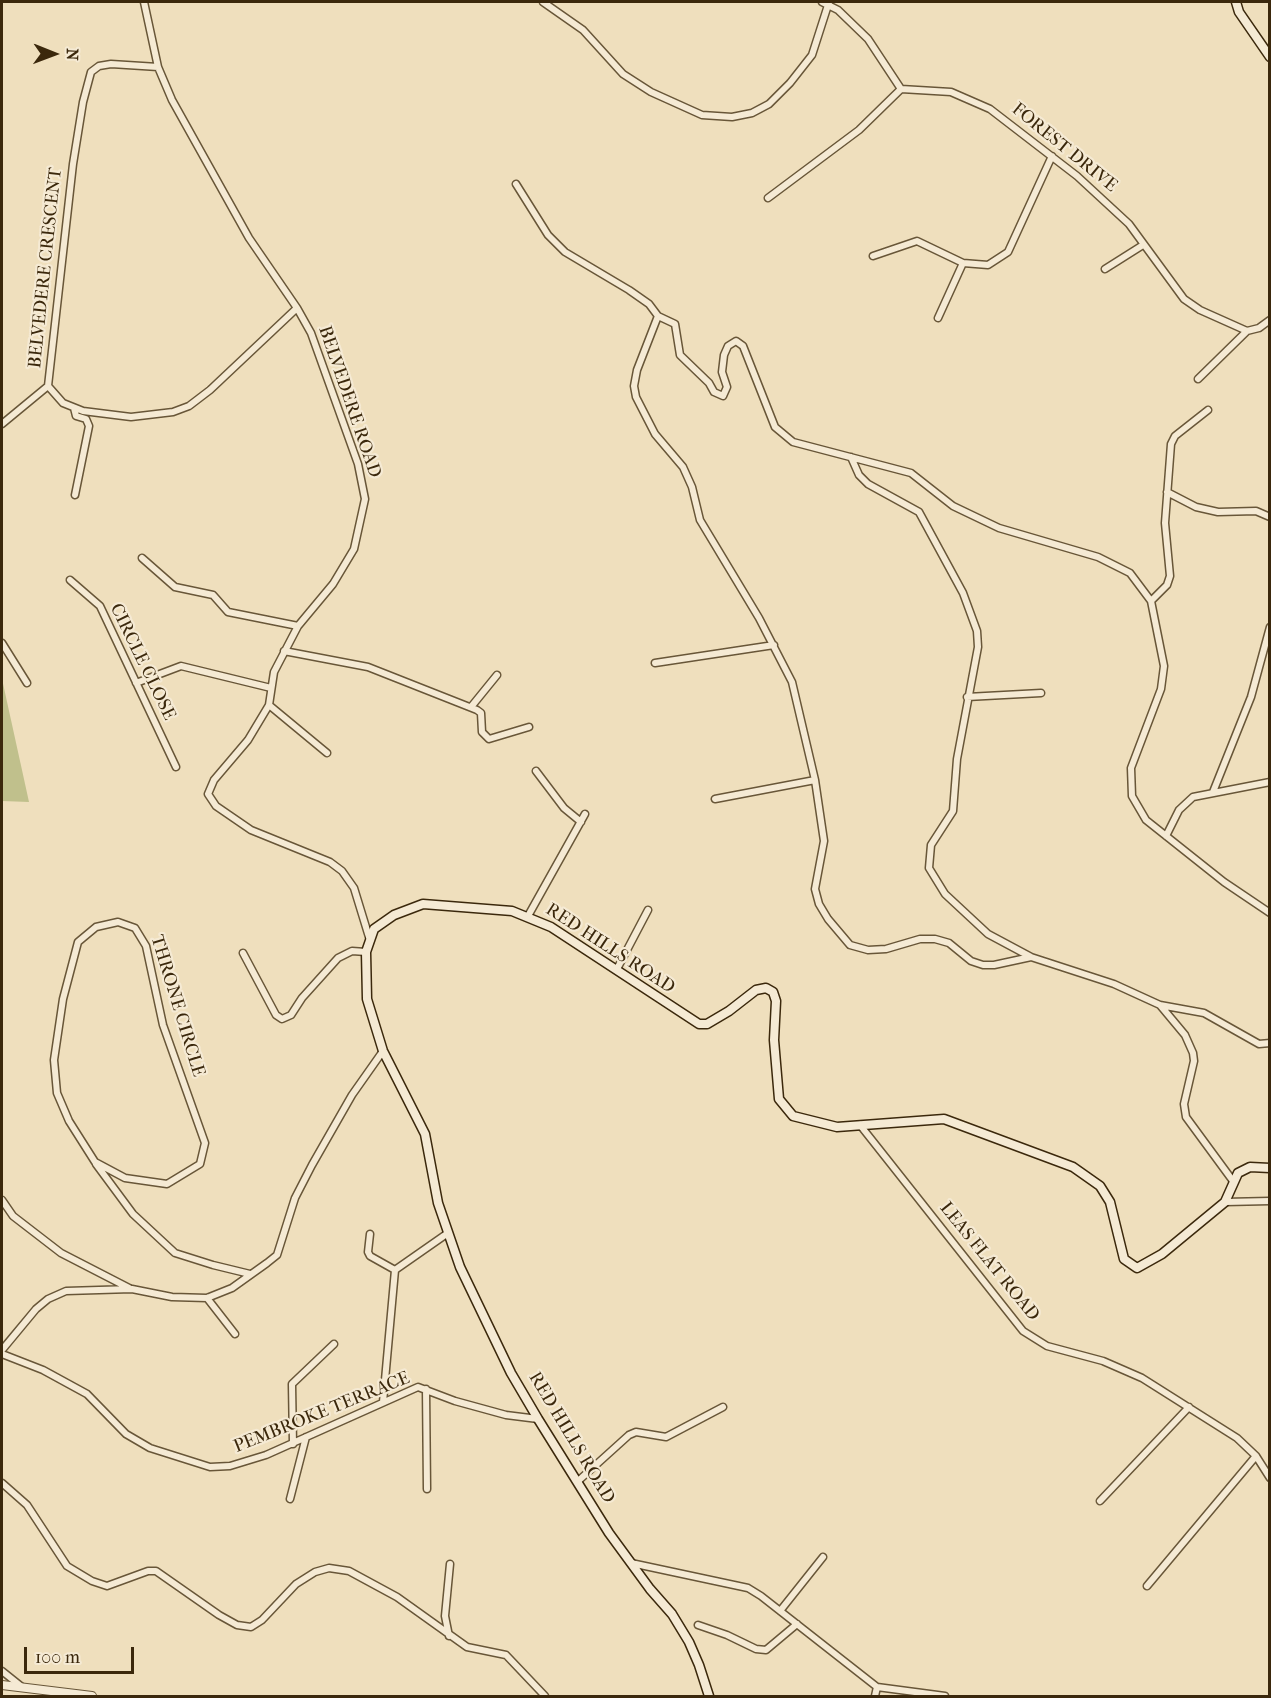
<!DOCTYPE html>
<style>
body{margin:0}
#map{position:relative;width:1271px;height:1698px;overflow:hidden;background:#efdfbd;font-family:"IM FELL French Canon",serif}
canvas{display:block}
.frame{position:absolute;inset:0;border:3px solid #3b280c;pointer-events:none}
.north{position:absolute;left:24px;top:24px;width:60px;height:60px;-webkit-text-stroke:4px #f5ead4;paint-order:stroke;rotate:91deg;font-size:16px;font-weight:700;line-height:24px;text-align:center;color:#3b280c}
.north::after{content:'';display:block;margin:auto;width:21px;height:27px;background:#3b280c;clip-path:polygon(50% 0,100% 100%,50% 72%,0 100%)}
.scale{position:absolute;left:24px;top:1647px;width:110px;height:27px;box-sizing:border-box;border:3px solid #3b280c;border-top:0;padding-left:8px;font-size:18px;line-height:21px;white-space:nowrap;color:#3b280c;-webkit-text-stroke:4px #f5ead4;paint-order:stroke}
</style>
<div id="map">
<canvas width="1271" height="1698"></canvas>
<div class="frame"></div>
<div class="north">N</div>
<div class="scale">100 m</div>
</div>
<script>
const ctx = document.querySelector('canvas').getContext('2d');
ctx.lineJoin = 'round';
function fill(path, color) { ctx.fillStyle = color; ctx.fill(path, 'evenodd'); }
const poly = rows => new Path2D(rows.map(r => 'M' + r).join(''));
function stroke(path, color, width, dash) { ctx.strokeStyle = color; ctx.lineWidth = width; ctx.lineCap = dash ? 'butt' : 'round'; ctx.setLineDash(dash || []); ctx.stroke(path); }
function label(font, color, halo, rows, align = 'center') {
  ctx.font = font + ' "IM FELL French Canon",serif'; ctx.lineWidth = 4.5; ctx.setLineDash([]); ctx.textBaseline = 'middle'; ctx.strokeStyle = halo; ctx.fillStyle = color; for (const [text, x, y, turn = 0] of rows) {
    ctx.save(); ctx.translate(x, y); ctx.rotate((+turn || 0) * Math.PI / 180); ctx.textAlign = isNaN(turn) ? turn : align; if (halo) ctx.strokeText(text, 0, 0); ctx.fillText(text, 0, 0); ctx.restore();
  }
}
const green = poly([
 [2,679,29,802,2,801]
]);
const minor = poly([
 [144,2,158,67,172,100,249,238,297,308,311,333,358,464,365,499,354,549,333,584,298,626,274,672,269,705,248,740,214,780,208,794,216,806,251,830,330,862,342,871,354,888,369,937],
 [543,2,583,30,623,74,651,92,702,115,732,117,752,113,769,104,790,83,812,55,829,2],
 [822,2,838,10,868,39,901,89,951,92,990,109,1077,176,1129,224,1184,299,1200,310,1247,331,1259,328,1270,320],
 [158,67,111,64,99,66,91,72,83,102,73,164,48,386,63,403,83,411,131,417,173,412,189,406,210,390,297,308],
 [516,184,548,235,565,252,629,290,649,304,658,316,637,370,634,386,636,397,655,434,683,467,692,487,700,520,759,618,792,682,815,780,824,841,815,889,819,904,828,919,850,945,868,950,886,949,920,939,935,939,949,943,971,961,983,965,994,965,1031,957],
 [768,198,859,130,901,89],
 [873,256,917,241,963,263,988,265,1008,252,1052,156],
 [1105,269,1143,245],
 [658,316,675,324,680,355,709,383,714,392,723,396,727,387,722,372,724,355,728,346,736,341,743,346,775,427,793,442,911,473,953,506,999,528,1098,557,1130,573,1151,601,1164,666,1161,689,1131,768,1132,796,1146,820,1224,882,1270,913],
 [938,318,963,263],
 [1198,379,1247,331],
 [74,408,76,416,86,419,89,426,75,495],
 [2,424,48,386],
 [851,457,859,475,868,484,919,512,963,593,977,631,978,647,957,759,953,811,931,845,929,868,945,894,988,934,1031,957,1114,984,1160,1005,1185,1035,1193,1053,1194,1061,1184,1104,1186,1117,1233,1181],
 [1167,492,1196,507,1218,512,1256,511,1270,517],
 [142,558,175,587,213,595,228,612,298,626],
 [70,580,100,606,176,767],
 [1151,601,1167,585,1170,576,1165,523,1171,444,1175,436,1208,410],
 [2,643,27,683],
 [284,651,368,667,477,710,481,713,482,732,489,739,529,727],
 [655,663,774,645],
 [136,683,181,666,271,688],
 [967,697,1041,693],
 [269,705,327,753],
 [471,707,497,675],
 [536,771,564,808,581,822],
 [1213,792,1251,697,1270,627],
 [715,799,815,780],
 [1166,836,1179,810,1193,797,1270,782],
 [528,916,585,814],
 [118,922,135,928,146,946,163,1025,205,1143,200,1164,167,1184,125,1178,95,1162,69,1121,57,1093,54,1060,63,999,78,942,96,927,118,922],
 [243,953,276,1015,282,1019,291,1015,302,998,338,958,352,951,366,952],
 [617,969,648,910],
 [1160,1005,1204,1013,1259,1044,1270,1043],
 [860,1125,1023,1331,1047,1346,1103,1361,1142,1378,1237,1438,1256,1456,1270,1478],
 [96,1164,133,1214,175,1253,213,1265,250,1274],
 [2,1200,13,1216,61,1253,129,1288],
 [1225,1202,1270,1201],
 [370,1234,368,1252,370,1256,395,1270],
 [207,1298,235,1334],
 [2,1350,36,1309,48,1299,66,1291,132,1289,172,1297,207,1298,232,1288,267,1263,277,1255,295,1198,312,1165,352,1095,383,1051],
 [2,1354,43,1370,87,1394,126,1434,150,1448,210,1467,230,1466,266,1455,418,1387,455,1401,506,1415,538,1419],
 [426,1389,427,1489],
 [383,1402,395,1270,448,1233],
 [293,1444,292,1384,334,1344],
 [577,1482,629,1435,636,1432,666,1437,723,1407],
 [2,1483,27,1505,67,1566,92,1581,107,1586,148,1571,156,1571,219,1615,237,1625,251,1627,262,1620,296,1584,315,1572,329,1568,349,1571,397,1597,467,1647,506,1655,545,1696],
 [290,1499,306,1437],
 [1100,1501,1189,1407],
 [631,1563,748,1588,761,1596,877,1687,945,1696],
 [1147,1586,1256,1456],
 [780,1611,823,1557],
 [698,1625,727,1635,756,1649,766,1650,797,1624],
 [449,1636,445,1616,450,1564],
 [2,1671,22,1687],
 [875,1696,877,1687]
]);
const tertiary = poly([
 [2,1685,92,1696]
]);
const secondary = poly([
 [1236,2,1239,12,1270,57],
 [709,1696,699,1665,689,1642,672,1614,650,1589,609,1533,538,1419,511,1373,460,1267,438,1203,425,1134,383,1051,367,999,366,952,374,929,394,915,423,904,512,911,551,927,699,1024,707,1024,729,1011,756,990,766,988,773,992,776,1001,774,1040,779,1099,793,1116,837,1127,944,1119,1073,1167,1100,1186,1110,1202,1124,1259,1137,1268,1162,1254,1225,1202,1238,1173,1250,1167,1270,1168]
]);
const streetNames = [
 ["FOREST DRIVE",1064,148,39],
 ["BELVEDERE CRESCENT",46,268,-84],
 ["BELVEDERE ROAD",349,402,71],
 ["CIRCLE CLOSE",142,662,64],
 ["RED HILLS ROAD",610,949,33],
 ["THRONE CIRCLE",177,1006,73],
 ["LEAS FLAT ROAD",989,1262,51],
 ["PEMBROKE TERRACE",322,1413,-22],
 ["RED HILLS ROAD",571,1438,59]
];
fill(green, '#c0c08c');
stroke(minor, '#685638', 9);
stroke(tertiary, '#685638', 10);
stroke(secondary, '#3b280c', 11);
stroke(minor, '#f5ead4', 6);
stroke(tertiary, '#f5ead4', 8);
stroke(secondary, '#f5ead4', 8);
label('18px', '#3b280c', '#f5ead4', streetNames);
</script>
